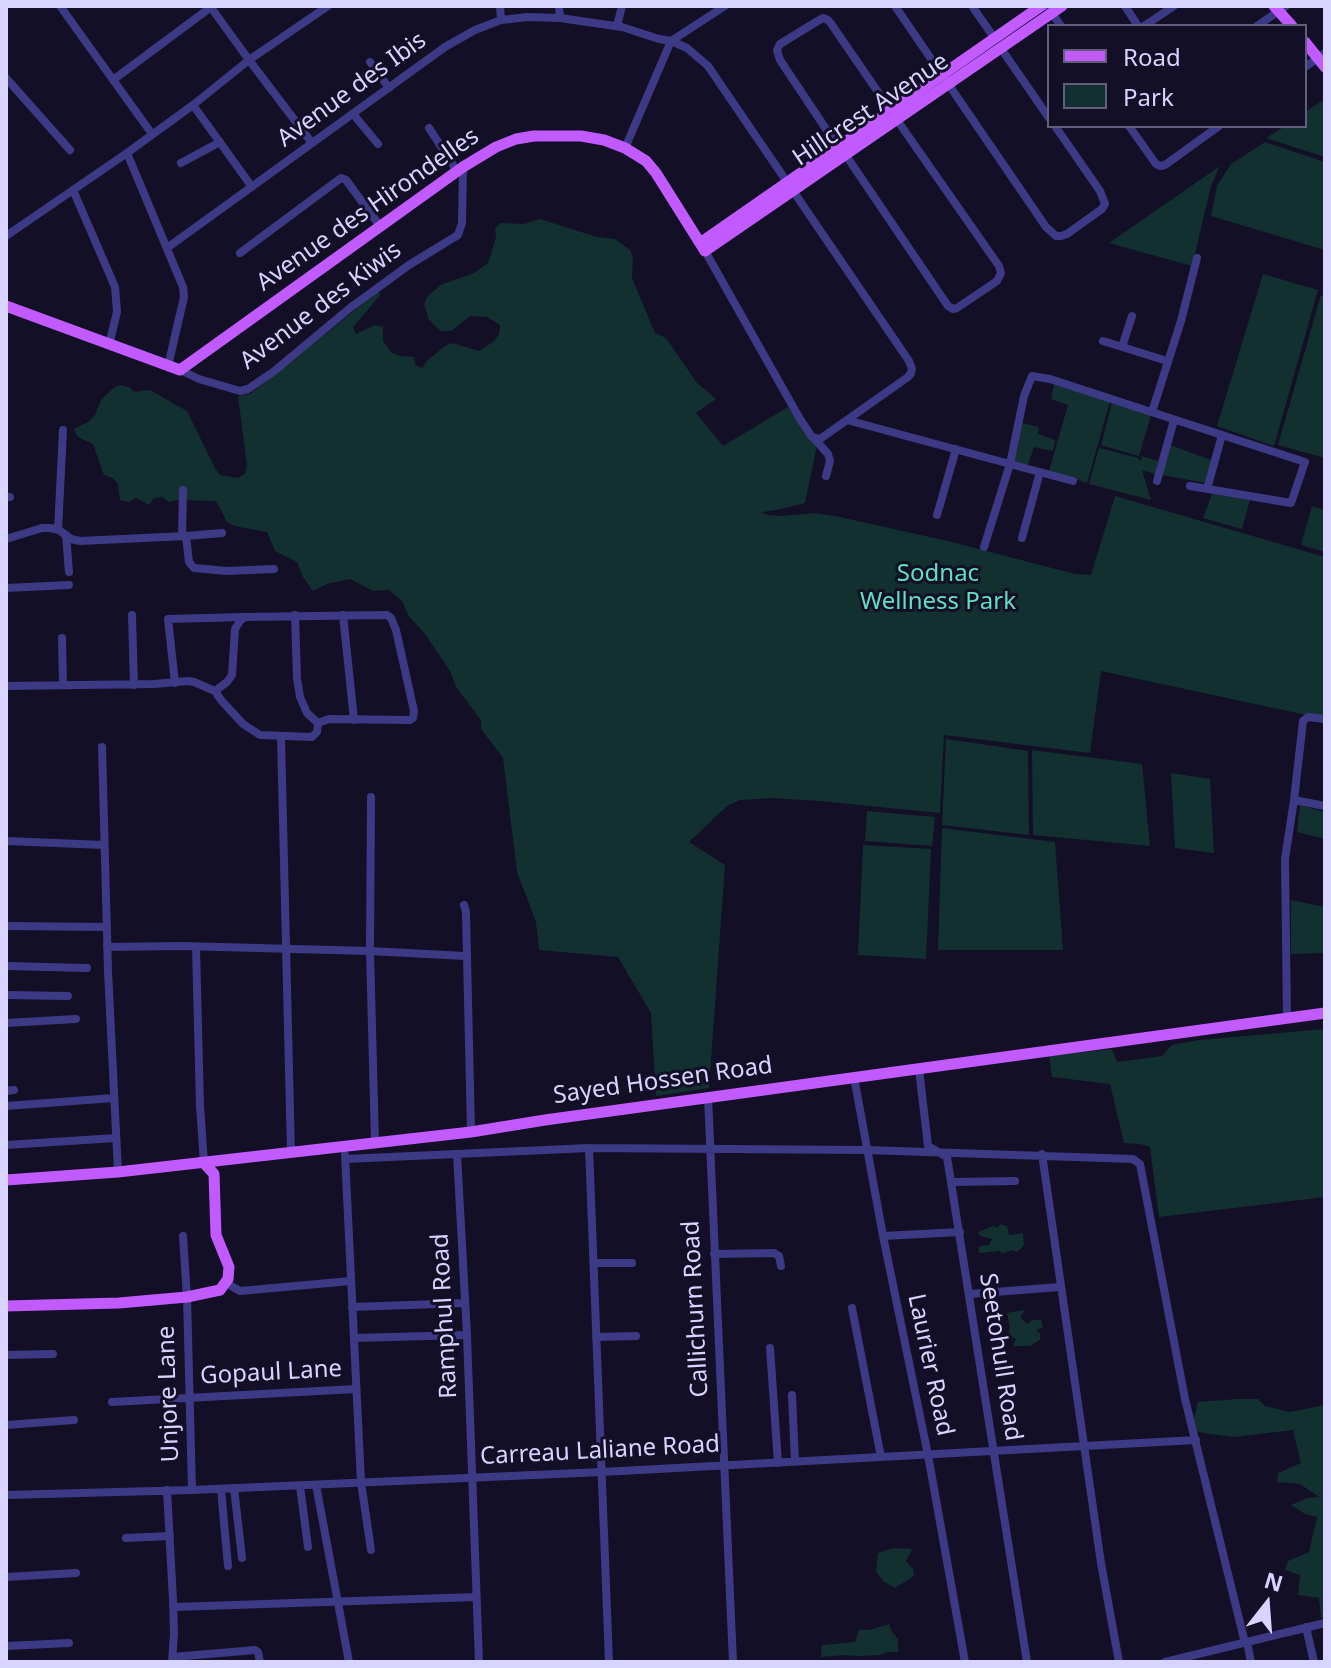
<!DOCTYPE html>
<style>
body{margin:0}
#map{position:relative;width:1331px;height:1668px;overflow:hidden;background:#130f26;font-family:"Noto Sans",sans-serif}
canvas{display:block}
.frame{position:absolute;inset:0;border:8px solid #d9d4ff;pointer-events:none}
.legend{position:absolute;left:1047px;top:24px;width:260px;height:104px;box-sizing:border-box;background:#130f26;border:2px solid #625e7d;margin:0;padding:10px 14px;list-style:none;font-size:24px;color:#d9d4ff}
.legend li{display:flex;align-items:center;gap:16px;height:40px}
.legend b{width:40px;border:2px solid #625e7d}
.north{position:absolute;left:1227px;top:1564px;width:80px;height:80px;-webkit-text-stroke:6px #130f26;paint-order:stroke;rotate:17deg;font-size:22px;font-weight:700;line-height:32px;text-align:center;color:#d9d4ff}
.north::after{content:'';display:block;margin:auto;width:28px;height:36px;background:#d9d4ff;clip-path:polygon(50% 0,100% 100%,50% 72%,0 100%)}
</style>
<div id="map">
<canvas width="1331" height="1668"></canvas>
<div class="frame"></div>
<ul class="legend">
<li><b style="height:10px;background:#c25bff"></b>Road</li>
<li><b style="height:22px;background:#12302f"></b>Park</li>
</ul>
<div class="north">N</div>
</div>
<script>
const ctx = document.querySelector('canvas').getContext('2d');
ctx.lineJoin = 'round';
function fill(path, color) { ctx.fillStyle = color; ctx.fill(path, 'evenodd'); }
const poly = rows => new Path2D(rows.map(r => 'M' + r).join(''));
function stroke(path, color, width, dash) { ctx.strokeStyle = color; ctx.lineWidth = width; ctx.lineCap = dash ? 'butt' : 'round'; ctx.setLineDash(dash || []); ctx.stroke(path); }
function label(font, color, halo, rows, align = 'center') {
  ctx.font = font + ' "Noto Sans",sans-serif'; ctx.lineWidth = 6; ctx.setLineDash([]); ctx.textBaseline = 'middle'; ctx.strokeStyle = halo; ctx.fillStyle = color; for (const [text, x, y, turn = 0] of rows) {
    ctx.save(); ctx.translate(x, y); ctx.rotate((+turn || 0) * Math.PI / 180); ctx.textAlign = isNaN(turn) ? turn : align; if (halo) ctx.strokeText(text, 0, 0); ctx.fillText(text, 0, 0); ctx.restore();
  }
}
const green = poly([
 [1325,99,1325,157,1266,138,1285,126,1305,126,1305,112],
 [1265,142,1325,162,1325,250,1211,216,1217,186,1231,164],
 [1220,166,1211,186,1192,266,1109,243],
 [540,219,597,237,615,239,630,250,633,257,632,278,655,333,666,338,697,383,716,399,696,413,723,446,788,407,817,445,805,503,782,509,762,512,768,515,782,516,814,513,835,516,952,542,1075,574,1091,575,1115,496,1325,557,1325,719,1101,671,1090,753,944,735,940,813,819,801,773,798,740,800,727,806,689,842,725,865,709,1088,656,1096,651,1013,618,957,539,950,536,922,517,872,503,758,481,729,481,720,456,687,450,671,425,634,408,615,402,601,389,590,373,591,350,579,327,584,313,591,303,577,297,562,275,551,267,532,234,526,227,522,216,501,177,500,169,502,162,497,154,498,149,505,136,498,129,502,120,500,118,484,113,478,104,475,93,444,78,437,74,429,88,422,95,415,101,400,112,389,120,385,129,387,134,392,150,390,187,411,215,468,220,475,238,478,245,474,247,466,238,396,250,394,378,292,381,294,353,327,356,334,375,325,383,327,383,341,392,353,401,356,414,357,415,365,422,368,427,361,445,346,453,343,479,351,493,342,499,334,500,325,487,317,470,316,451,331,441,331,429,320,424,304,427,297,440,285,474,273,488,263,496,238,495,229,500,223,524,224],
 [1263,274,1318,290,1274,446,1217,426],
 [1321,295,1325,296,1325,458,1278,445],
 [1054,384,1110,401,1087,483,1049,471,1068,405,1051,399],
 [1112,403,1151,415,1139,456,1101,445],
 [1022,423,1039,427,1038,434,1055,440,1053,451,1034,447,1028,465,1012,461],
 [1170,445,1211,460,1206,483,1162,475],
 [1099,448,1138,458,1140,461,1142,456,1159,461,1155,474,1142,470,1151,500,1089,484],
 [1212,494,1250,500,1242,529,1203,518],
 [1312,506,1325,510,1325,552,1301,545],
 [946,739,1028,751,1029,835,942,825],
 [1032,750,1142,764,1150,846,1033,835],
 [1171,773,1210,779,1214,853,1175,848],
 [1300,805,1325,812,1325,839,1297,832],
 [867,811,935,817,932,846,865,841],
 [942,828,1055,842,1063,950,938,950],
 [863,845,931,849,926,959,858,955],
 [1291,900,1325,907,1325,953,1291,954],
 [1325,1029,1325,1197,1159,1217,1150,1147,1140,1144,1124,1143,1110,1084,1052,1077,1049,1056,1112,1049,1117,1062,1162,1056,1172,1045,1199,1040],
 [1001,1224,1007,1226,1009,1235,1023,1233,1024,1245,1017,1252,1012,1250,1002,1254,1000,1251,981,1253,978,1252,980,1246,989,1245,992,1239,980,1236,978,1232,994,1226,997,1228],
 [1025,1310,1020,1317,1027,1324,1032,1320,1041,1320,1043,1328,1036,1330,1040,1333,1040,1340,1030,1346,1013,1346,1016,1339,1008,1334,1010,1328,1007,1313],
 [1238,1399,1258,1399,1265,1406,1290,1412,1325,1405,1325,1617,1321,1618,1319,1598,1298,1595,1300,1575,1285,1570,1288,1561,1309,1552,1317,1517,1305,1514,1291,1505,1307,1498,1319,1497,1300,1484,1277,1482,1278,1473,1301,1463,1293,1430,1234,1437,1209,1434,1191,1430,1198,1402],
 [893,1548,912,1549,906,1561,913,1569,914,1576,895,1588,884,1582,876,1571,878,1553],
 [889,1624,892,1632,898,1639,898,1652,886,1652,881,1655,857,1656,844,1655,821,1657,822,1645,855,1642,859,1630,870,1630]
]);
const minor = poly([
 [60,6,152,134],
 [210,6,249,60,312,143],
 [500,6,501,20],
 [559,6,560,18],
 [895,6,1046,227,1056,236,1061,236,1067,234,1102,209,1105,204,1100,191,1055,126],
 [972,6,995,39],
 [1047,6,1061,26],
 [1125,6,1138,26],
 [617,26,622,6],
 [1144,26,1174,6],
 [1257,26,1286,6],
 [1000,47,1049,118],
 [370,62,389,88],
 [1305,67,1325,53],
 [6,78,70,150],
 [113,80,211,7],
 [193,105,252,187],
 [353,114,378,144],
 [1129,126,1156,164,1160,166,1165,165,1219,126],
 [429,128,457,171],
 [838,147,780,60,777,50,780,44,816,22,823,18,828,20,832,25,891,111],
 [625,148,671,41,725,6],
 [127,153,183,287,184,297,168,366],
 [845,154,948,306,953,309,957,308,997,281,1001,273,999,266,897,120],
 [181,163,220,142],
 [73,190,115,287,117,312,109,345],
 [6,236,127,153,193,105,249,60,328,6],
 [167,248,445,47,475,30,501,20,528,17,560,18,622,27,659,39,671,41,687,48,708,66,909,361,912,369,911,373,908,377,820,439,812,437,800,419,705,251],
 [240,253,341,178,346,180,380,226],
 [1103,341,1167,361],
 [1122,347,1132,316],
 [180,370,199,379,240,391,248,389,273,372,350,308,409,265,458,235,462,223,463,167],
 [1152,412,1181,321,1197,258],
 [847,420,1073,481],
 [813,437,828,454,830,461,826,476],
 [1157,481,1174,420],
 [1207,489,1222,435],
 [6,497,10,497],
 [937,515,956,449],
 [58,530,63,430],
 [66,535,69,572],
 [182,536,183,490],
 [186,536,222,533],
 [1022,538,1040,472],
 [6,539,42,528,50,528,59,530,71,539,80,541,186,536,189,562,194,568,227,571,274,569],
 [984,547,1010,464,1024,396,1032,376,1050,379,1305,462,1291,503,1190,486],
 [6,588,69,585],
 [132,615,134,685],
 [295,615,297,678,300,697,307,713,318,723],
 [343,615,354,720],
 [62,638,63,685],
 [175,683,168,619,244,617],
 [6,686,154,684,188,681,194,682,215,691],
 [215,691,227,682,232,675,235,629,240,621,245,617,387,615,391,618,396,630,414,711,413,718,410,720,329,719,318,723],
 [215,691,221,700,243,724,260,735,312,737,317,732,318,723],
 [281,737,291,1153],
 [102,747,108,971,118,1172],
 [371,797,370,951,375,1142],
 [1294,800,1325,806],
 [6,841,104,845],
 [464,905,466,912,471,1132],
 [6,926,107,927],
 [107,947,182,946,370,951,465,956],
 [196,947,200,1106,204,1163],
 [6,966,87,968],
 [6,995,68,996],
 [1287,1018,1285,859,1294,800,1303,721,1308,717,1325,719],
 [6,1023,76,1019],
 [919,1069,928,1146,947,1157,1027,1662],
 [854,1077,883,1236,928,1455,965,1662],
 [6,1091,14,1090],
 [708,1097,733,1662],
 [6,1106,114,1098],
 [6,1145,116,1138],
 [589,1148,609,1662],
 [457,1154,467,1335,479,1662],
 [1042,1154,1101,1563,1119,1662],
 [345,1155,361,1482,371,1550],
 [346,1159,589,1148,867,1150,1133,1159,1140,1164,1185,1399,1245,1643],
 [952,1182,1015,1181],
 [183,1236,187,1297,192,1490],
 [883,1236,960,1232],
 [714,1254,774,1253,779,1256,781,1266],
 [594,1263,632,1263],
 [226,1283,240,1291,351,1281],
 [969,1294,1060,1287],
 [352,1307,465,1303],
 [852,1308,881,1457],
 [596,1337,636,1336],
 [354,1338,467,1335],
 [770,1348,778,1463],
 [6,1355,53,1354],
 [792,1395,795,1462],
 [112,1402,356,1389],
 [6,1425,74,1420],
 [316,1485,349,1662],
 [300,1486,308,1547],
 [234,1488,242,1558],
 [221,1489,228,1566],
 [167,1490,173,1600,174,1634,172,1662],
 [6,1495,192,1490,602,1472,1196,1440],
 [126,1538,170,1536],
 [6,1577,76,1573],
 [174,1607,476,1597],
 [1306,1627,1314,1662],
 [1247,1642,1251,1662],
 [6,1646,69,1643],
 [173,1657,255,1650,258,1652,260,1662],
 [1165,1662,1325,1623]
]);
const major = poly([
 [1274,6,1292,26],
 [1305,42,1325,67],
 [700,243,1041,6],
 [6,306,180,370,463,167,496,147,516,139,534,136,581,136,604,140,625,148,646,161,656,173,705,251,1062,6],
 [6,1180,118,1172,471,1132,545,1120,1325,1013],
 [6,1306,119,1303,187,1297,220,1290,228,1279,229,1267,216,1235,214,1174,204,1163]
]);
const streetNames = [
 ["Avenue des Ibis",352,90,-36],
 ["Hillcrest Avenue",871,110,-34],
 ["Avenue des Hirondelles",368,210,-35],
 ["Avenue des Kiwis",321,306,-37],
 ["Sayed Hossen Road",663,1081,-8],
 ["Callichurn Road",696,1309,-93],
 ["Ramphul Road",445,1316,-93],
 ["Seetohull Road",1000,1357,81],
 ["Laurier Road",930,1365,78],
 ["Gopaul Lane",271,1373,-3],
 ["Unjore Lane",169,1394,-92],
 ["Carreau Laliane Road",600,1451,-3]
];
const parkNames = [
 ["Sodnac",938,574],
 ["Wellness Park",938,602]
];
fill(green, '#12302f');
stroke(minor, '#3d3a85', 8);
stroke(major, '#c25bff', 11);
label('24px', '#d9d4ff', '#130f26', streetNames);
label('24px', '#5fe0c0', '#130f26', parkNames);
</script>
